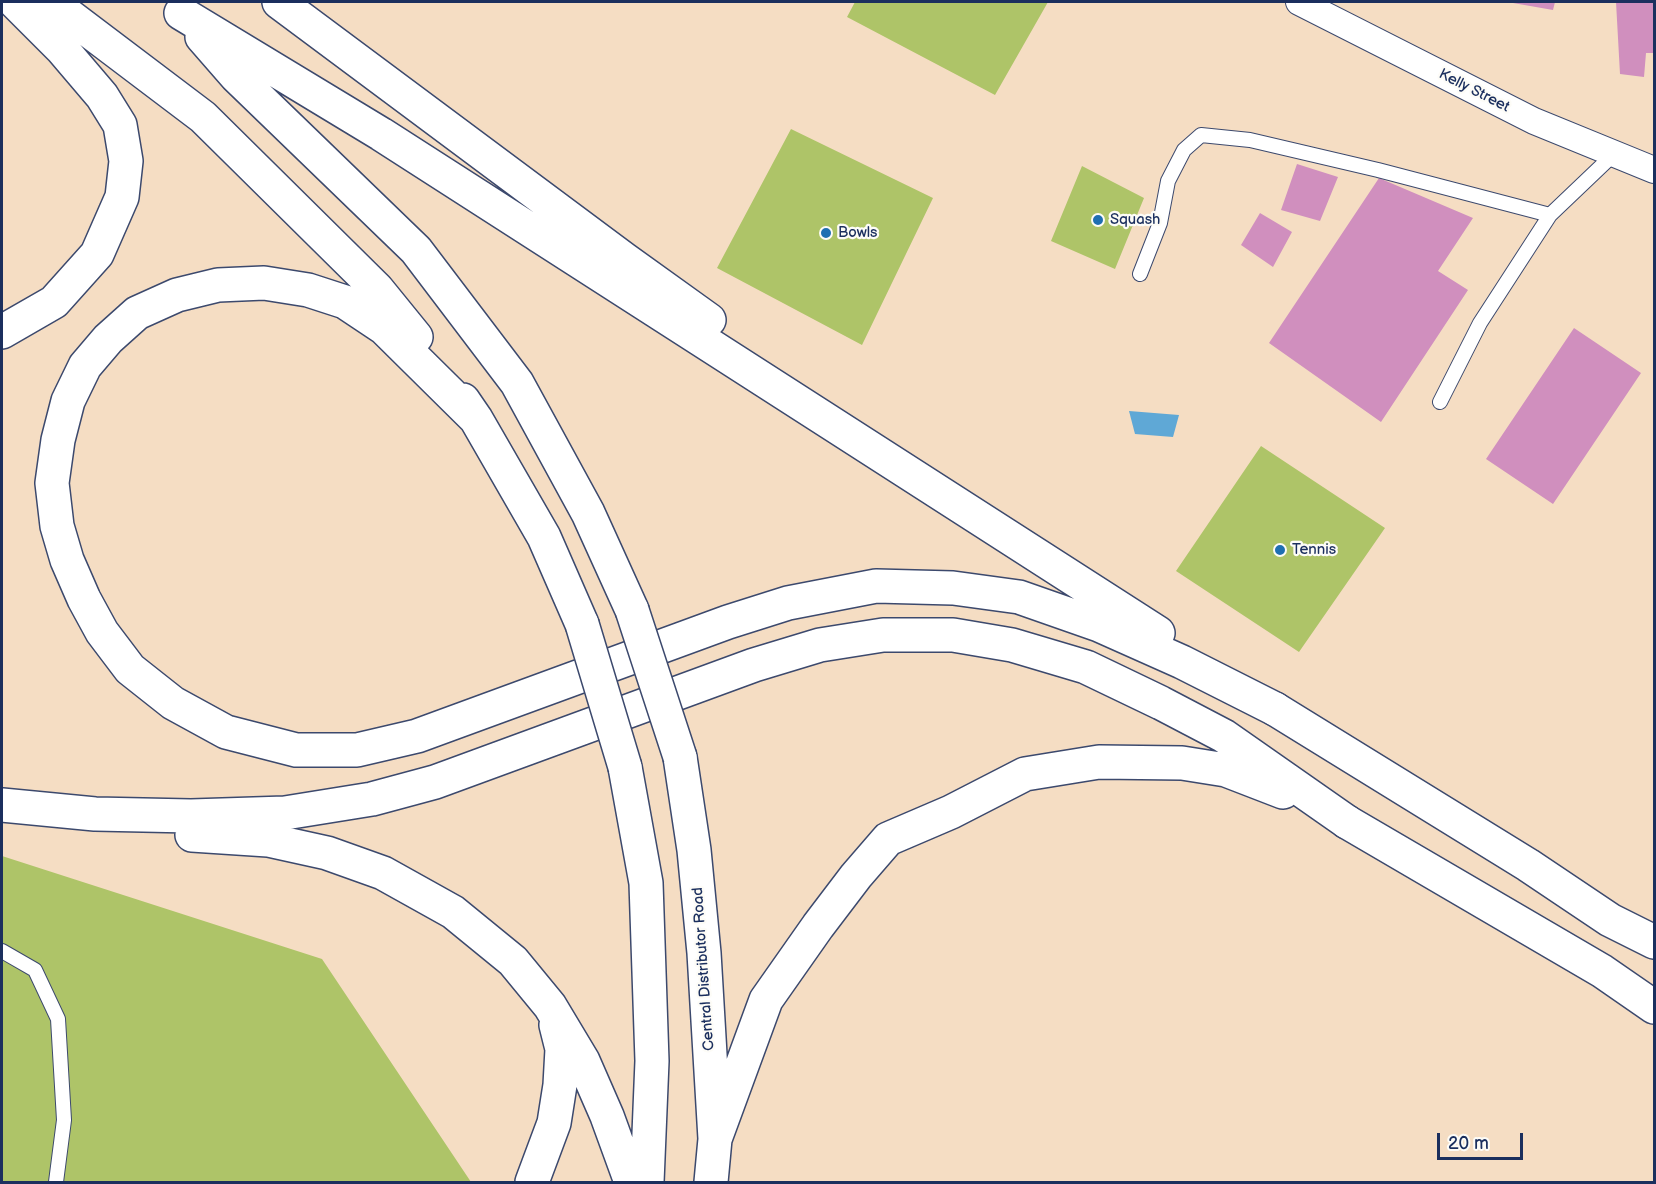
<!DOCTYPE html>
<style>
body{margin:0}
#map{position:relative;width:1656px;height:1184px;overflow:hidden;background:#f5ddc3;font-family:"Balsamiq Sans",sans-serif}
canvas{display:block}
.frame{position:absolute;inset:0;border:3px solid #1b2f5e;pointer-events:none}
.scale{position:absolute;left:1437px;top:1133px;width:86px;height:27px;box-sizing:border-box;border:3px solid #1b2f5e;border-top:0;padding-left:8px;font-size:18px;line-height:21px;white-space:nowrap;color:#1b2f5e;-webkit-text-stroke:4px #fdfcf7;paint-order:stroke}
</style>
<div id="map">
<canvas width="1656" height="1184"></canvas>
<div class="frame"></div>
<div class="scale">20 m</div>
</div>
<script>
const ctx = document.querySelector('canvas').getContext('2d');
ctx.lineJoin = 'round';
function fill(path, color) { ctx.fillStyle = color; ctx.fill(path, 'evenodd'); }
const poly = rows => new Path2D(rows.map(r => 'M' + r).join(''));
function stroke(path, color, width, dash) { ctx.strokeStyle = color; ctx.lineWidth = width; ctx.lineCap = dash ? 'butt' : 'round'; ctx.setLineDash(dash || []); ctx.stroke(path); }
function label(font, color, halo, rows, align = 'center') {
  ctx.font = font + ' "Balsamiq Sans",sans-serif'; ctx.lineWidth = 4.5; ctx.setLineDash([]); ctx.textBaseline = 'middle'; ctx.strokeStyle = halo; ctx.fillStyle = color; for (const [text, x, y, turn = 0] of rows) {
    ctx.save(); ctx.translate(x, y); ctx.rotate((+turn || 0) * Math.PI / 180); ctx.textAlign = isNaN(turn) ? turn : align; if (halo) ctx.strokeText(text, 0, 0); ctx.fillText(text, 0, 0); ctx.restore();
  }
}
const green = poly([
 [855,2,1048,2,995,95,847,17],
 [791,129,933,198,862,345,717,268],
 [1082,166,1144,198,1115,269,1051,241],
 [1261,446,1385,528,1299,652,1176,571],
 [2,856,322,959,471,1182,2,1182]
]);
const water = poly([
 [1129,411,1179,415,1173,437,1135,434]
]);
const building = poly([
 [1513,2,1555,2,1553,10,1513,3],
 [1616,2,1654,2,1654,53,1646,53,1644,77,1620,74],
 [1297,164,1338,177,1320,221,1281,210],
 [1379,178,1473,218,1438,271,1468,290,1381,422,1269,343],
 [1260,213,1292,232,1273,267,1241,245],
 [1574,328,1641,373,1553,504,1486,459]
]);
const service = poly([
 [1140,274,1160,223,1168,181,1184,150,1201,135,1250,140,1378,170,1550,215],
 [1440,402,1480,323,1550,215,1614,154],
 [2,951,35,970,58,1019,64,1120,56,1182]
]);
const minor = poly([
 [1299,2,1534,121,1654,170]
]);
const primary = poly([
 [1275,709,1528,865,1610,920,1654,942],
 [1347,822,1602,971,1654,1007]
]);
const trunk = poly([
 [51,2,203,117,377,289,416,337],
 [279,2,624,259,709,320],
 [181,13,381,134,1158,633],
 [202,37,236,76,416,250,517,383,588,513,632,610],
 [2,332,54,302,97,254,122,197,126,161,120,125,102,96,62,49,15,2],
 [463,400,476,419,544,537,582,624],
 [476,419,384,328,345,302,308,290,264,283,218,285,177,295,137,313,108,339,85,366,68,401,58,440,52,483,57,526,67,560,84,599,102,632,130,669,173,703,226,732,296,750,357,750,417,736,728,622,788,603,876,586,953,588,1019,597,1099,625,1182,662,1275,709],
 [680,757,694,850,704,953,715,1139,711,1182],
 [625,767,646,883,652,1061,647,1182],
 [2,805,95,814,191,816,285,813,372,799,435,782,754,665,820,645,883,635,953,635,1012,645,1086,667,1161,703,1224,736,1347,822],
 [192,835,268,840,327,853,383,873,453,912,513,961,550,1006,583,1061,607,1116,631,1182],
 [715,1139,766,1000,818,926,856,876,888,839,951,812,1025,774,1099,762,1182,763,1226,770,1283,792],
 [532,1182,554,1123,560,1085,562,1049,556,1025]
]);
const trunkBridge = poly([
 [632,610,680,757],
 [582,624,625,767]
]);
const markers = [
 [1098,220,6,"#1f6fb2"],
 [826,233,6,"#1f6fb2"],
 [1280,550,6,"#1f6fb2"]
];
const streetNames = [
 ["Kelly Street",1474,91,27],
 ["Central Distributor Road",704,969,-94]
];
const poiNames = [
 ["Squash",1110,220],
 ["Bowls",838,233],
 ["Tennis",1292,550]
];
fill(green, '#aec468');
fill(water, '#5fa8d6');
fill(building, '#d08fbe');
stroke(service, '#3c496d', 16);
stroke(minor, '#3c496d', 28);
stroke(primary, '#3c496d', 36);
stroke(trunk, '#3c496d', 36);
stroke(service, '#fff', 14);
stroke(minor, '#fff', 26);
stroke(primary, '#fff', 33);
stroke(trunk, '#fff', 33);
stroke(trunkBridge, '#3c496d', 36, []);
stroke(trunkBridge, '#fff', 33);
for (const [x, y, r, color] of markers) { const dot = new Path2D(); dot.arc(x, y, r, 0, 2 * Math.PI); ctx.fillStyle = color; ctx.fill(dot); stroke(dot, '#fdfcf7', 2); }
label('15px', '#1b2f5e', '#fdfcf7', streetNames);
label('15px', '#1b2f5e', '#fdfcf7', poiNames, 'left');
</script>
